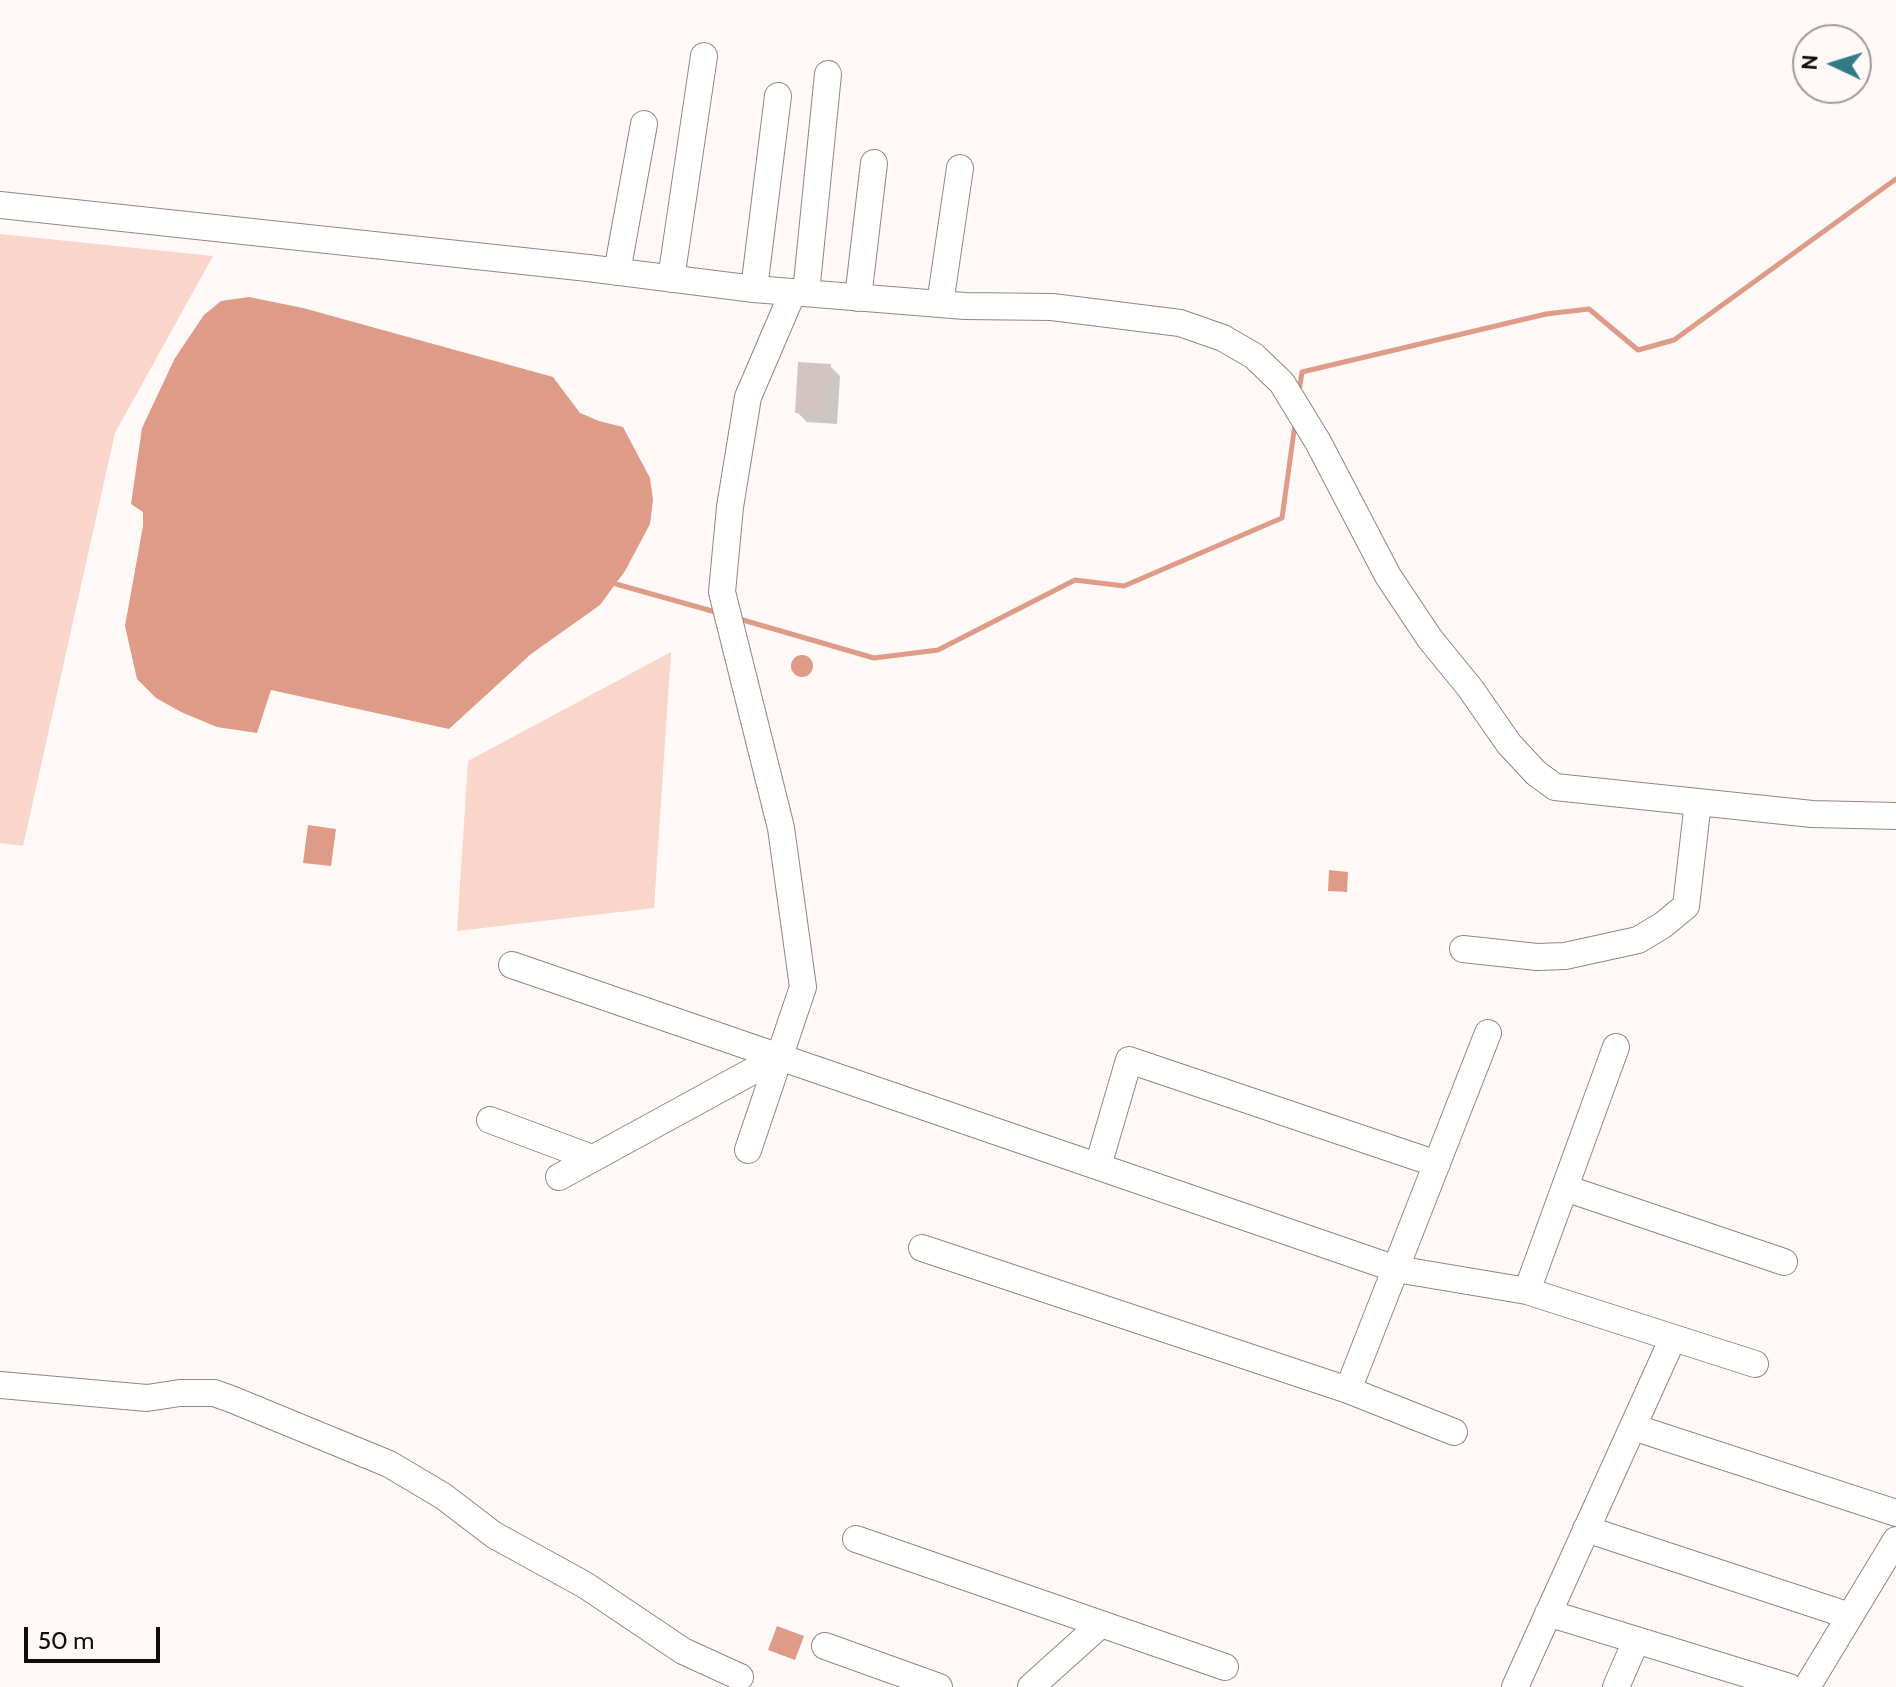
<!DOCTYPE html>
<style>
body{margin:0}
#map{position:relative;width:1896px;height:1687px;overflow:hidden;background:#fef9f7;font-family:Cabin,sans-serif}
canvas{display:block}
.north{position:absolute;left:1792px;top:24px;width:80px;height:80px;box-sizing:border-box;background:#fef9f7;border:2px solid #9f9b99;border-radius:50%;rotate:274deg;font-size:22px;font-weight:700;line-height:32px;text-align:center;color:#110d0c}
.north::after{content:'';display:block;margin:auto;width:28px;height:36px;background:#347a86;clip-path:polygon(50% 0,100% 100%,50% 72%,0 100%)}
.scale{position:absolute;left:24px;top:1627px;width:136px;height:36px;box-sizing:border-box;border:4px solid #110d0c;border-top:0;padding-left:10px;font-size:24px;line-height:28px;white-space:nowrap;color:#110d0c;-webkit-text-stroke:6px #fef9f7;paint-order:stroke}
</style>
<div id="map">
<canvas width="1896" height="1687"></canvas>
<div class="north">N</div>
<div class="scale">50 m</div>
</div>
<script>
const ctx = document.querySelector('canvas').getContext('2d');
ctx.lineJoin = 'round';
function fill(path, color) { ctx.fillStyle = color; ctx.fill(path, 'evenodd'); }
const poly = rows => new Path2D(rows.map(r => 'M' + r).join(''));
function stroke(path, color, width, dash) { ctx.strokeStyle = color; ctx.lineWidth = width; ctx.lineCap = dash ? 'butt' : 'round'; ctx.setLineDash(dash || []); ctx.stroke(path); }
const green = poly([
 [0,234,213,256,115,433,23,846,0,843],
 [671,652,654,908,457,931,468,761]
]);
const water = poly([
 [249,297,303,308,553,377,580,413,599,421,623,427,650,478,653,500,650,524,625,571,600,605,531,654,449,729,271,690,257,733,217,727,181,712,156,698,137,679,125,626,143,526,143,512,131,504,142,428,175,358,204,315,221,301],
 '791 666a11 11 0 1 1 22 0a11 11 0 1 1-22 0Z',
 [308,825,336,829,331,866,303,863],
 [1329,870,1348,872,1347,892,1328,891],
 [777,1626,804,1636,795,1660,768,1650]
]);
const shadow = poly([
 [830,366,840,376,837,424,807,422,797,412]
]);
const stream = poly([
 [1299,391,1302,372,1546,314,1589,309,1638,350,1674,340,1896,179],
 [616,584,719,613],
 [736,618,874,658,938,650,1075,580,1124,586,1282,518,1295,424]
]);
const building = poly([
 [798,362,831,364,828,415,795,413]
]);
const minor = poly([
 [0,205,588,268,754,289,965,306,1052,307,1180,323,1223,338,1254,356,1282,383,1318,442,1388,576,1430,639,1470,688,1509,744,1536,773,1555,787,1812,814,1896,816],
 [617,272,644,124],
 [671,279,704,56],
 [754,289,778,96],
 [806,293,828,74],
 [858,298,874,163],
 [940,304,960,168],
 [1463,949,1537,957,1565,956,1638,940,1663,925,1686,906,1698,802],
 [512,965,1396,1269,1527,1291,1755,1364],
 [490,1120,592,1158],
 [748,1150,803,987,781,828,722,592,730,507,748,397,793,292],
 [1098,1166,1129,1060,1437,1164],
 [559,1177,780,1056],
 [1565,1188,1784,1262],
 [922,1248,1348,1390,1454,1432],
 [1527,1291,1616,1047],
 [0,1385,147,1398,180,1393,214,1393,231,1399,389,1464,443,1496,494,1535,585,1585,683,1651,740,1677],
 [1348,1390,1488,1033],
 [1633,1427,1896,1513],
 [1586,1529,1850,1616],
 [856,1539,1225,1667],
 [1548,1613,1789,1687],
 [825,1646,939,1687],
 [1031,1687,1101,1624],
 [1515,1687,1673,1338],
 [1616,1687,1636,1641],
 [1807,1687,1896,1540]
]);
fill(green, '#fad5c9');
fill(water, '#de9b87');
fill(shadow, '#0003');
stroke(stream, '#de9b87', 5);
fill(building, '#d2c5c1');
stroke(minor, '#918582', 28);
stroke(minor, '#fff', 26);
</script>
